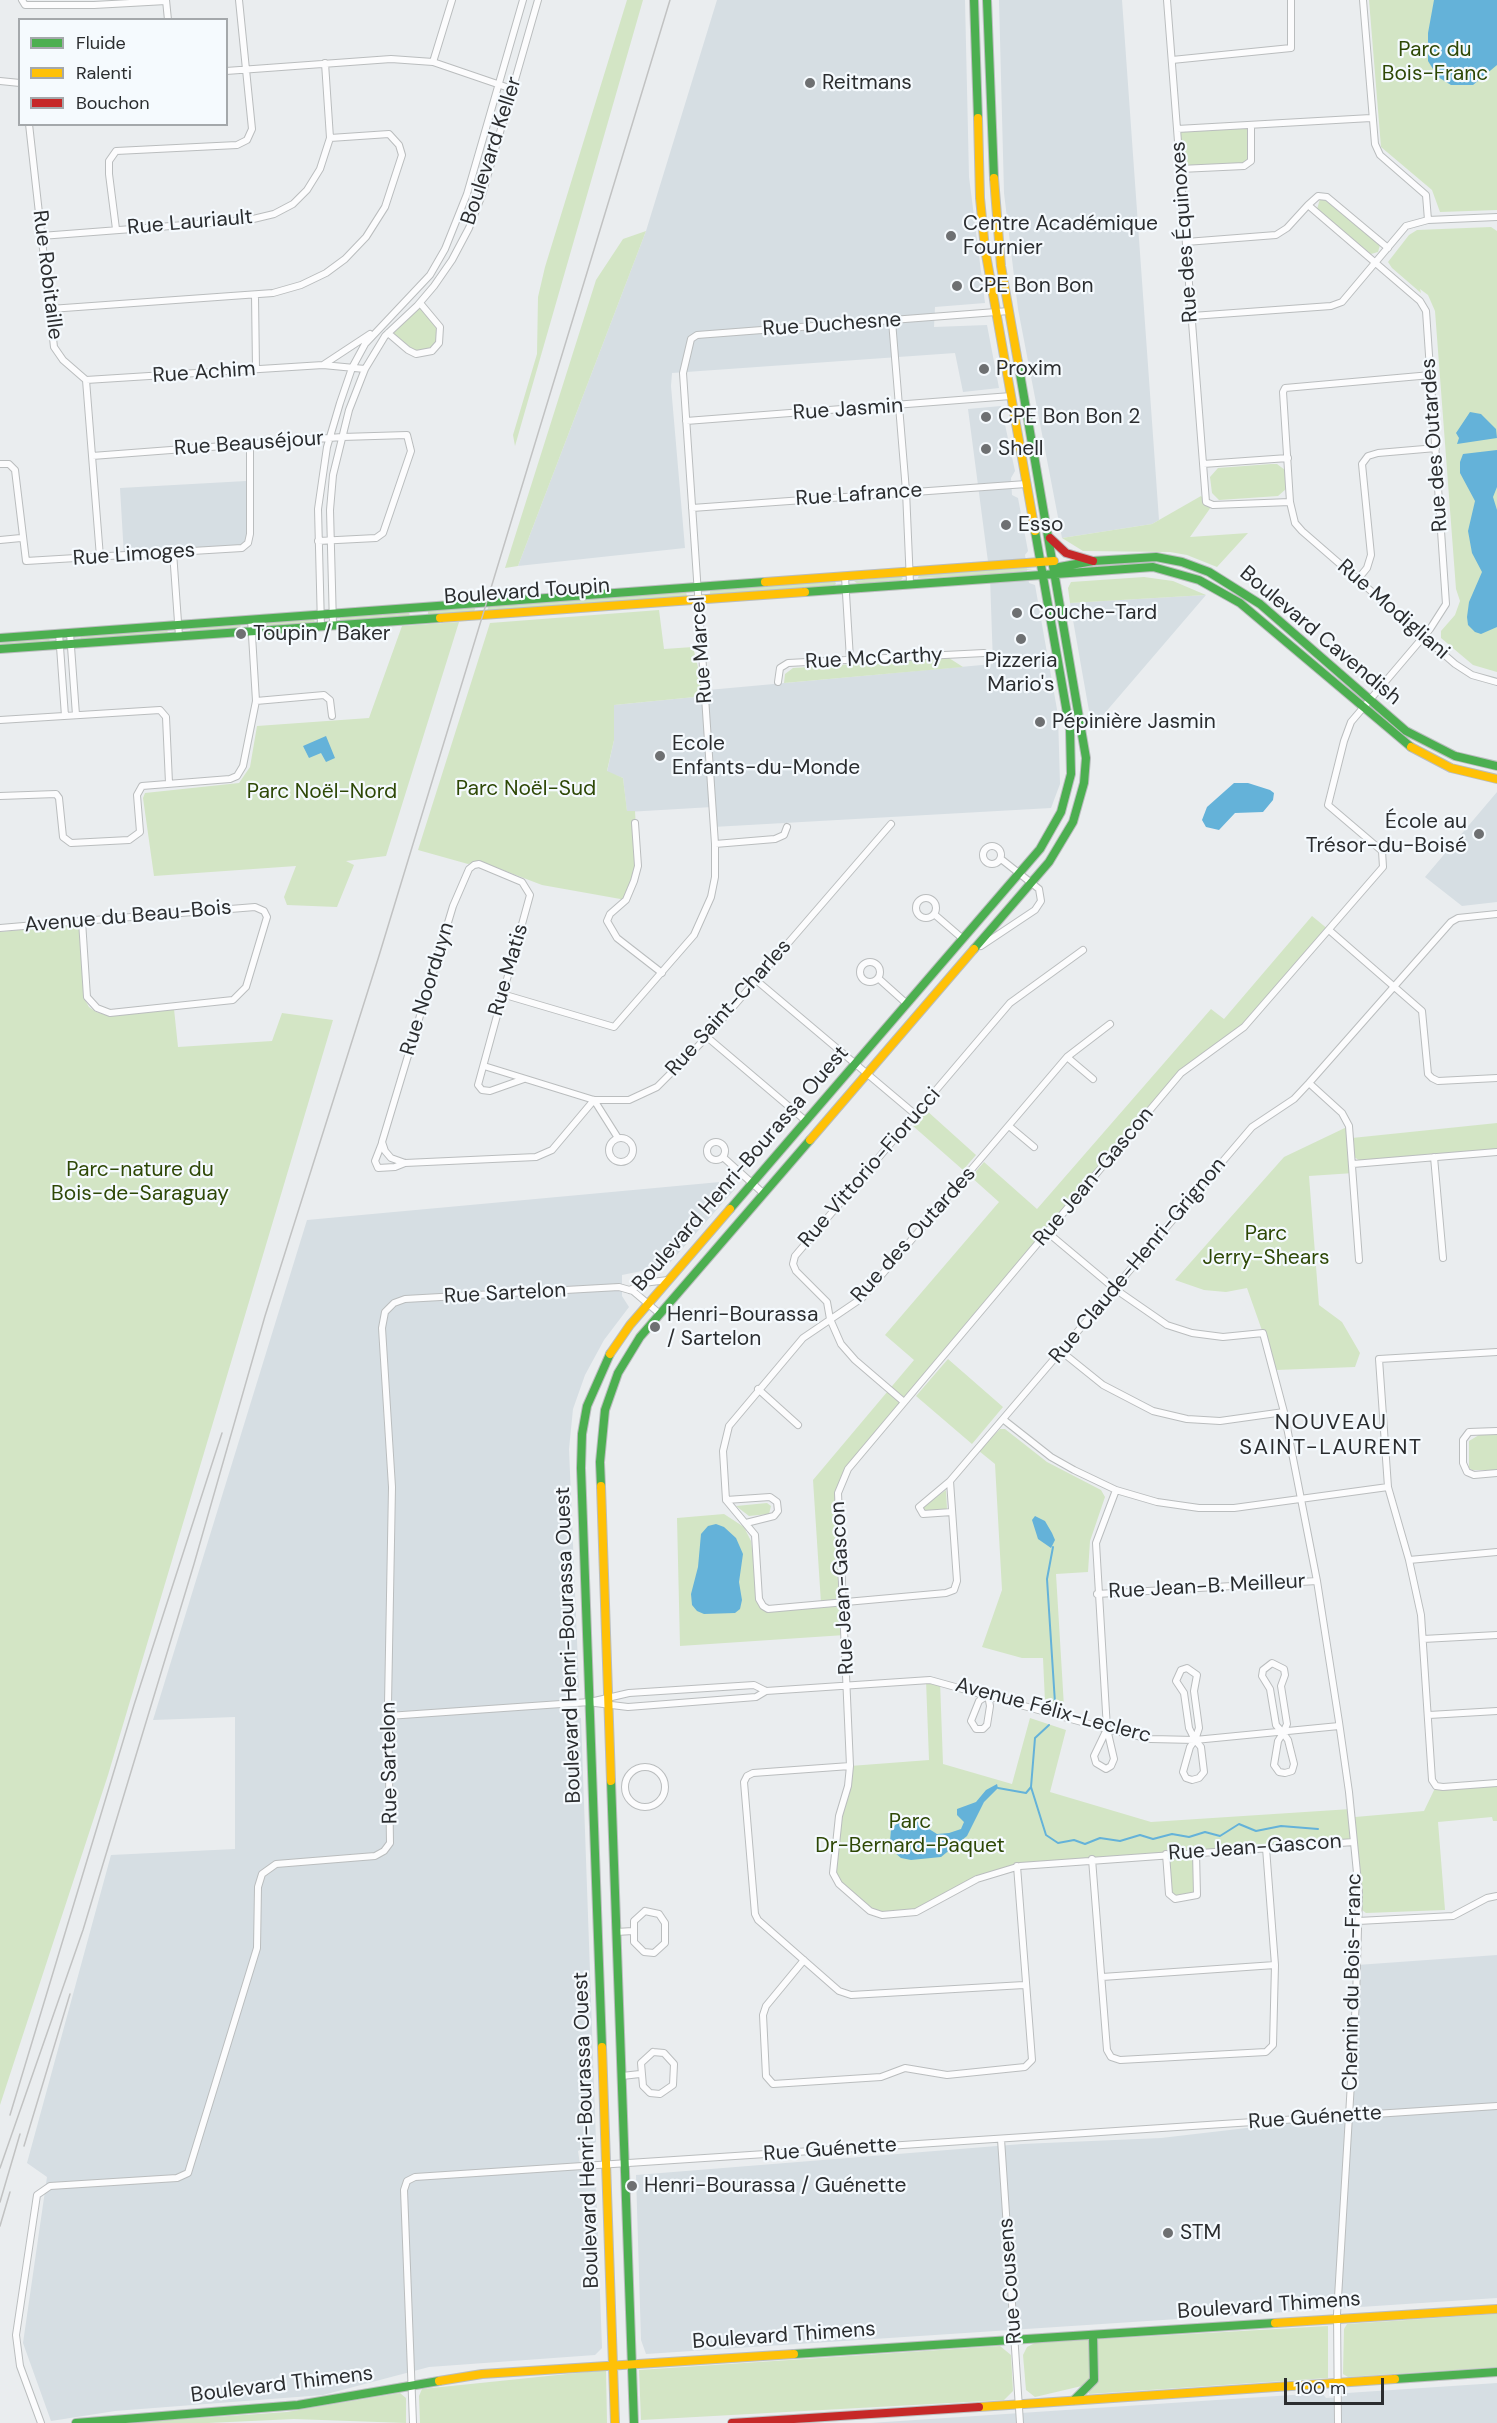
<!DOCTYPE html>
<meta charset="utf-8">
<style>
body{margin:0}
#map{position:relative;width:1497px;height:2423px;overflow:hidden;background:#eaedef;font-family:"DM Sans",sans-serif}
canvas{display:block}
.legend{position:absolute;left:18px;top:18px;width:210px;height:108px;box-sizing:border-box;background:#f5fafe;border:2px solid #a4a8ab;margin:0;padding:8px 10px;list-style:none;font-size:18px;color:#2b2d2f}
.legend li{display:flex;align-items:center;gap:12px;height:30px}
.legend b{width:30px;border:2px solid #a4a8ab}
.scale{position:absolute;left:1284px;top:2378px;width:100px;height:27px;box-sizing:border-box;border:3px solid #2b2d2f;border-top:0;padding-left:8px;font-size:18px;line-height:21px;white-space:nowrap;color:#2b2d2f;-webkit-text-stroke:4px #f5fafe;paint-order:stroke}
</style>
<div id="map">
<canvas width="1497" height="2423"></canvas>
<ul class="legend">
<li><b style="height:8px;background:#4caf50"></b>Fluide</li>
<li><b style="height:8px;background:#ffc107"></b>Ralenti</li>
<li><b style="height:8px;background:#c62828"></b>Bouchon</li>
</ul>
<div class="scale">100 m</div>
</div>
<script>
const ctx = document.querySelector('canvas').getContext('2d');
ctx.lineJoin = 'round';
function fill(path, color) { ctx.fillStyle = color; ctx.fill(path, 'evenodd'); }
const poly = rows => new Path2D(rows.map(r => 'M' + r).join(''));
function stroke(path, color, width, dash) { ctx.strokeStyle = color; ctx.lineWidth = width; ctx.lineCap = dash ? 'butt' : 'round'; ctx.setLineDash(dash || []); ctx.stroke(path); }
function label(font, color, halo, rows, align = 'center') {
  ctx.font = font + ' "DM Sans",sans-serif'; ctx.lineWidth = 4.5; ctx.setLineDash([]); ctx.textBaseline = 'middle'; ctx.strokeStyle = halo; ctx.fillStyle = color; for (const [text, x, y, turn = 0] of rows) {
    ctx.save(); ctx.translate(x, y); ctx.rotate((+turn || 0) * Math.PI / 180); ctx.textAlign = isNaN(turn) ? turn : align; if (halo) ctx.strokeText(text, 0, 0); ctx.fillText(text, 0, 0); ctx.restore();
  }
}
const built = poly([
 [717,0,965,0,969,177,985,303,935,307,934,327,987,325,999,388,963,392,955,353,672,373,671,386,685,548,518,566,646,231],
 [999,0,1122,0,1159,520,1152,524,1062,538,1018,309,1004,193],
 [1001,406,1015,471,1011,478,1012,495,1018,498,1028,551,1025,555,1029,583,1035,585,1058,715,1060,784,1051,808,713,827,712,807,627,812,623,778,607,772,614,740,614,705,705,696,712,779,708,690,993,664,990,577,968,409],
 [246,481,250,534,242,548,124,556,120,488],
 [1206,595,1092,728,1070,603],
 [1497,792,1497,902,1462,906,1425,877],
 [731,1181,735,1189,667,1266,622,1275,622,1296,629,1307,604,1340,585,1375,573,1409,569,1449,579,1688,566,1694,566,1716,581,1718,596,2142,578,2151,582,2177,596,2184,602,2348,595,2355,429,2367,323,2395,115,2411,51,2421,23,2343,47,2177,27,2163,111,1855,235,1849,235,1717,153,1720,307,1220],
 [1497,1955,1497,2298,646,2354,641,2340,636,2175,1022,2144,1161,2138,1349,2116,1357,1965],
 [1497,2383,1497,2423,870,2423,1322,2393,1326,2398,1343,2397,1347,2393]
]);
const green = poly([
 [627,0,643,0,515,446,513,435,537,354,538,297,545,267],
 [1369,0,1497,0,1497,210,1440,212,1432,190,1381,147],
 [1251,125,1251,161,1244,166,1180,169,1177,129],
 [1320,199,1325,200,1380,245,1378,252,1371,254,1317,209],
 [1491,227,1497,231,1497,672,1473,665,1441,638,1441,631,1455,615,1460,601,1456,589,1435,311,1428,295,1420,289,1421,293,1392,268,1388,262,1409,235,1417,230],
 [646,231,518,566,505,568,596,280,623,239],
 [420,307,437,327,436,342,429,350,416,351,408,347,392,333],
 [1271,464,1277,464,1285,470,1286,489,1278,496,1219,500,1212,493,1210,477,1218,468],
 [1201,496,1211,507,1190,537,1248,533,1217,567,1187,555,1170,552,1083,551,1062,538,1152,524],
 [1011,567,1033,569,1003,574,918,578,919,574],
 [901,576,903,578,900,581,858,584,854,581],
 [1144,577,1173,581,1206,595,1070,603,1068,588,1071,582],
 [835,581,836,584,833,586,710,595,710,589],
 [686,591,687,597,487,611,489,605],
 [476,606,474,612,428,615,428,609],
 [659,610,664,649,693,647,705,696,614,705,614,740,607,771,623,778,627,811,635,811,638,864,626,900,542,885,479,861,468,864,418,850,490,623],
 [409,611,410,617,340,622,340,616],
 [314,618,315,624,262,627,262,621],
 [459,622,386,856,346,861,354,865,337,907,287,905,284,897,296,866,154,876,143,798,145,793,239,783,250,767,257,726,369,718,402,626],
 [240,623,241,629,190,632,190,626],
 [167,628,168,634,81,640,80,635],
 [49,637,50,643,0,646,0,640],
 [949,658,963,667,784,683,785,674,793,668],
 [1312,916,1329,930,1244,1027,1197,1058,848,1469,838,1493,845,1635,680,1646,677,1518,724,1514,744,1527,751,1541,759,1599,769,1609,821,1603,813,1480,914,1360,885,1335,999,1202,971,1177,984,1162,1037,1209,1211,1009,1224,1019],
 [79,924,84,998,89,1007,96,1012,110,1016,174,1009,178,1047,272,1041,282,1013,333,1020,108,1775,0,2105,0,932],
 [926,1110,976,1155,963,1170,913,1126],
 [1497,1123,1497,1149,1362,1162,1354,1157,1352,1138],
 [1349,1126,1354,1173,1309,1176,1319,1305,1342,1322,1360,1353,1355,1367,1276,1370,1247,1288,1226,1292,1204,1290,1175,1280,1284,1157],
 [948,1359,1003,1407,972,1444,916,1396],
 [1000,1429,1005,1429,1047,1462,1101,1490,1105,1497,1090,1541,1088,1572,1056,1574,1064,1707,1045,1702,1043,1658,1022,1658,982,1647,1002,1590,995,1464,979,1451],
 [1497,1434,1497,1470,1472,1470,1469,1468,1469,1441,1479,1435],
 [946,1490,947,1509,924,1511,923,1507],
 [767,1503,771,1506,769,1514,749,1516,736,1506],
 [926,1680,940,1681,943,1764,1012,1784,1030,1718,1066,1730,1050,1792,1151,1822,1351,1809,1354,1842,1033,1864,997,1871,929,1908,882,1915,870,1911,839,1884,833,1860,850,1766,929,1760],
 [1497,1783,1497,1821,1493,1821,1492,1817,1438,1822,1445,1910,1366,1913,1362,1910,1355,1817,1424,1811,1436,1786],
 [1191,1857,1194,1860,1196,1891,1192,1896,1178,1896,1173,1894,1171,1888,1170,1863,1173,1858],
 [1497,2314,1497,2367,1348,2377,1343,2374,1344,2329,1347,2324],
 [1328,2326,1328,2378,1089,2394,1086,2385,1035,2397,1026,2390,1023,2355,1027,2347,1035,2343],
 [1000,2346,1011,2355,1013,2391,1004,2400,641,2420,639,2370],
 [606,2370,607,2423,420,2423,419,2396,422,2389],
 [400,2393,406,2398,406,2423,294,2419,208,2423,129,2423,287,2412]
]);
const water = poly([
 [1434,0,1497,0,1497,65,1473,85,1451,85,1438,77,1428,61,1428,33],
 [1470,412,1481,414,1496,429,1497,438,1457,444,1459,438,1456,433],
 [1497,450,1497,487,1493,497,1497,510,1497,627,1481,634,1475,632,1468,625,1467,617,1469,602,1482,572,1472,553,1468,531,1475,501,1460,473,1460,462,1463,454],
 [326,736,335,758,326,762,321,753,309,758,303,746],
 [1234,783,1248,783,1270,790,1274,793,1273,800,1263,812,1235,813,1219,830,1206,827,1202,820,1207,807],
 [1035,1516,1045,1521,1052,1533,1055,1540,1051,1548,1038,1539,1032,1520],
 [716,1524,724,1527,736,1538,743,1554,739,1582,742,1600,740,1609,735,1613,704,1614,697,1611,692,1605,691,1594,698,1567,701,1534,708,1526],
 [997,1784,998,1788,984,1802,967,1836,941,1857,911,1860,901,1858,894,1852,890,1842,891,1829,903,1818,910,1817,937,1834,949,1833,961,1829,964,1822,957,1815,957,1809,976,1802,986,1790]
]);
const stream = poly([
 [1053,1547,1047,1579,1055,1703],
 [1031,1787,1046,1835,1058,1843,1074,1840,1085,1844,1100,1838,1120,1841,1140,1835,1153,1839,1172,1834,1189,1837,1205,1832,1220,1836,1239,1824,1256,1831,1281,1826,1318,1829],
 [998,1788,1026,1793,1031,1787,1035,1738,1049,1725]
]);
const street = poly([
 [22,0,25,5,94,5,166,1],
 [166,0,168,20],
 [1167,0,1206,502,1213,505,1290,502],
 [1363,0,1375,144,1380,155,1426,195,1428,220],
 [1172,60,1291,48,1291,0],
 [433,62,452,0],
 [226,71,391,59,433,62,512,89],
 [0,81,20,83],
 [29,124,54,347,63,360,86,380,100,557],
 [1177,129,1371,118],
 [1180,169,1244,166,1251,161,1251,125],
 [116,229,109,174,109,161,116,151,237,145,247,140,252,129,239,0],
 [41,236,249,220,274,214,293,204,307,190,320,169,330,138,325,63],
 [1186,242,1276,235,1287,228,1308,205],
 [255,295,256,369],
 [50,309,273,293,301,285,326,273,345,259,366,237,385,207,402,155,399,145,389,134,330,138],
 [1192,316,1331,306,1342,302,1406,226,1428,220,1497,217],
 [892,321,906,491,910,583],
 [388,333,408,350,416,354,432,351,439,343,440,327,420,303],
 [323,365,370,334],
 [1431,375,1285,388,1283,392,1290,502,1295,523,1302,531,1455,664,1472,675,1497,682],
 [86,380,323,365,365,369],
 [686,421,1011,396],
 [92,456,342,437,407,435,411,451,383,533,376,538,318,541],
 [0,464,9,464,15,470,26,561,242,548,248,543,250,534,250,444],
 [1203,464,1288,458],
 [692,508,1026,484],
 [0,540,21,538],
 [173,552,179,636],
 [845,577,850,659],
 [1358,579,1367,568,1371,555,1362,464,1368,456,1378,453,1436,448],
 [333,625,330,510,333,475,349,410,365,369,385,336,417,306,434,286,452,260,469,228,482,195,538,0],
 [321,626,318,509,327,447,340,403,352,368,365,344,430,275,445,249,467,194,523,0],
 [59,633,65,716],
 [70,633,76,715],
 [778,682,780,668,788,663,984,653],
 [256,701,324,695,330,700,332,716],
 [0,720,160,710,166,717,169,783],
 [0,796,56,794,59,798,63,837,71,843,129,840,140,832,137,795,142,786,230,779,237,776,243,766,256,701,251,619],
 [635,823,638,866,634,881,626,900,610,914,607,921,617,938,662,973],
 [715,844,775,839,784,835,787,827],
 '983 855a9 9 0 1 1 18 0a9 9 0 1 1-18 0Z',
 '916 908a10 10 0 1 1 20 0a10 10 0 1 1-20 0Z',
 [934,914,963,939],
 [0,928,82,921,255,907,264,911,267,917,246,987,233,1000,110,1013,97,1008,87,997,82,921],
 [1329,930,1422,1011,1428,1074,1432,1078,1438,1081,1497,1078],
 [981,946,1035,910,1041,901,1039,889,1001,859],
 '860 972a10 10 0 1 1 20 0a10 10 0 1 1-20 0Z',
 [878,978,907,1004],
 [756,980,916,1115],
 [502,994,614,1027,694,935,711,897,715,877,715,844,683,373,691,339,697,335,1009,311],
 [1110,1024,1067,1057,862,1298,803,1338,729,1426,723,1451,726,1500,755,1535,759,1599,763,1606,768,1609,946,1593,954,1590,957,1581,950,1481,1252,1127,1294,1099,1309,1083,1451,922,1458,918,1497,914],
 [707,1037,806,1121],
 [1067,1057,1093,1079],
 [484,1066,594,1100,629,1100,657,1087,707,1037,891,824],
 [524,1079,490,1091,482,1090,478,1085,530,895,522,882,479,864,474,865,469,869,453,906,382,1142,385,1151,391,1158,405,1163,536,1157,552,1150,594,1100,618,1138],
 [1309,1083,1342,1113,1349,1126,1359,1260],
 [1009,1126,1034,1147],
 '609 1150a12 12 0 1 1 24 0a12 12 0 1 1-24 0Z',
 '707 1151a9 9 0 1 1 18 0a9 9 0 1 1-18 0Z',
 [382,1143,375,1161,378,1168,395,1167,405,1163],
 [1434,1157,1443,1258],
 [724,1158,763,1193],
 [1353,1164,1497,1152],
 [1047,1232,1115,1289,1167,1325,1192,1333,1223,1337,1263,1333,1284,1412,1317,1581,1339,1722,1349,1792,1359,1893,1356,2000,1337,2314,1338,2423],
 [630,1290,643,1283,668,1280],
 [1062,1352,1103,1385,1153,1411,1187,1419,1220,1421,1284,1412],
 [1497,1352,1379,1359,1388,1487,1409,1560,1421,1615,1432,1780,1436,1786,1443,1787,1497,1783],
 [758,1389,798,1425],
 [904,1402,855,1360,841,1344,830,1319,827,1302,796,1271,793,1264,795,1256,1010,1003,1083,950],
 [1004,1420,1051,1457,1074,1470,1116,1490,1157,1502,1199,1508,1234,1508,1388,1487],
 [1497,1431,1469,1432,1463,1440,1463,1463,1467,1472,1474,1475,1497,1473],
 [950,1481,919,1507,923,1514,952,1512],
 [726,1500,770,1497,777,1502,778,1511,774,1516,746,1523],
 [1409,1560,1497,1552],
 [1097,1594,1317,1581],
 [1423,1639,1497,1635],
 [988,1695,990,1706,987,1725,983,1729,976,1729,971,1721,979,1701,988,1695],
 [595,1703,628,1707,756,1697,766,1691],
 [1429,1715,1497,1711],
 [388,1716,590,1702,629,1693,754,1685,766,1691,930,1680,1107,1729,1151,1739,1195,1740,1339,1726],
 [1107,1729,1094,1756,1096,1763,1106,1769,1111,1766,1114,1759,1107,1729,1096,1543,1116,1490],
 [1283,1733,1287,1724,1281,1686,1285,1675,1284,1669,1272,1663,1263,1670,1262,1676,1270,1689,1276,1725,1283,1733,1288,1740,1294,1764,1292,1771,1285,1773,1279,1772,1274,1765,1278,1741,1283,1733],
 [1195,1740,1199,1728,1194,1691,1197,1675,1187,1668,1181,1670,1176,1681,1184,1693,1189,1728,1195,1740,1201,1747,1204,1772,1199,1778,1192,1780,1186,1778,1183,1772,1190,1747,1195,1740],
 [850,1766,753,1773,747,1776,744,1782,755,1914,758,1920,839,1991,851,1995,1024,1985],
 '625 1787a20 20 0 1 1 40 0a20 20 0 1 1-40 0Z',
 [1354,1842,1020,1866,977,1879,916,1912,882,1915,870,1911,839,1884,833,1873,839,1816,848,1786,850,1766,838,1493,848,1469,1181,1073,1244,1027,1383,867,1382,851,1328,805,1344,741,1351,722,1430,629,1446,604,1426,311,1420,301,1308,205,1318,196,1327,197,1388,248],
 [1166,1854,1169,1894,1175,1899,1197,1895,1196,1852],
 [1092,1859,1107,2050,1111,2057,1120,2060,1266,2052,1273,2045,1275,1965,1266,1848],
 [645,1911,659,1914,665,1923,665,1943,654,1953,644,1952,634,1942,634,1921,645,1911],
 [1358,1921,1453,1916,1487,1898,1497,1896],
 [616,1932,633,1931],
 [804,1960,766,2006,763,2015,766,2076,773,2084,881,2077,905,2068,947,2075,1025,2067,1032,2060,1017,1866],
 [1102,1977,1275,1965],
 [653,2052,664,2053,674,2064,673,2085,660,2094,650,2093,643,2086,641,2063,653,2052],
 [622,2076,640,2074],
 [1001,2139,1020,2423],
 [41,2423,20,2366,16,2335,37,2195,50,2186,177,2178,188,2173,257,1948,258,1887,262,1874,276,1864,375,1856,384,1851,390,1843,388,1704,392,1487,382,1328,385,1312,394,1303,405,1299,619,1287,633,1291,660,1314],
 [413,2423,404,2190,407,2181,415,2177,1497,2106]
]);
const fast = poly([
 [974,0,978,118],
 [987,0,994,178],
 [1054,568,1093,561,1156,557,1182,562,1209,572,1260,604,1406,731,1455,756,1497,766],
 [805,592,1153,567,1199,580,1240,603,1411,747],
 [0,638,765,582],
 [0,649,440,618],
 [974,949,1049,862,1073,822,1084,783,1086,758,1018,362],
 [730,1209,1040,849,1061,812,1071,774,1070,730,1035,531],
 [601,1486,600,1462,605,1410,618,1373,640,1337,810,1140],
 [611,1781,634,2423],
 [602,2047,581,1468,582,1434,587,1406,610,1354],
 [794,2354,1275,2323],
 [1395,2379,1497,2372],
 [1074,2400,1094,2380,1093,2335],
 [76,2423,298,2405,439,2381]
]);
const slow = poly([
 [978,118,980,198,985,249,1035,531],
 [994,178,1001,266,1018,362],
 [765,582,1054,561],
 [440,618,805,592],
 [1411,747,1451,768,1497,779],
 [810,1140,974,949],
 [610,1354,630,1325,730,1209],
 [601,1486,611,1781],
 [602,2047,615,2423],
 [1275,2323,1497,2309],
 [439,2381,482,2374,794,2354],
 [979,2407,1395,2379]
]);
const jam = poly([
 [1050,538,1066,553,1093,561],
 [732,2423,979,2407]
]);
const tram = poly([
 [10,2115,134,1705,222,1433],
 [24,2146,70,1994],
 [0,2168,83,1930,194,1564,265,1316,378,959,670,0],
 [0,2202,20,2134],
 [0,2226,10,2192]
]);
const markers = [
 [810,83,6,"#6e7072"],
 [951,236,6,"#6e7072"],
 [957,286,6,"#6e7072"],
 [984,369,6,"#6e7072"],
 [986,417,6,"#6e7072"],
 [986,449,6,"#6e7072"],
 [1006,525,6,"#6e7072"],
 [1017,613,6,"#6e7072"],
 [241,634,6,"#6e7072"],
 [1021,639,6,"#6e7072"],
 [1040,722,6,"#6e7072"],
 [660,756,6,"#6e7072"],
 [1479,834,6,"#6e7072"],
 [655,1327,6,"#6e7072"],
 [632,2186,6,"#6e7072"],
 [1168,2233,6,"#6e7072"]
];
const parkNames = [
 ["Parc du",1435,50],
 ["Bois-Franc",1435,74],
 ["Parc Noël-Sud",526,789],
 ["Parc Noël-Nord",322,792],
 ["Parc-nature du",140,1170],
 ["Bois-de-Saraguay",140,1194],
 ["Parc",1266,1234],
 ["Jerry-Shears",1266,1258],
 ["Parc",910,1822],
 ["Dr-Bernard-Paquet",910,1846]
];
const poiNames = [
 ["Reitmans",822,83],
 ["Centre Académique",963,224],
 ["Fournier",963,248],
 ["CPE Bon Bon",969,286],
 ["Proxim",996,369],
 ["CPE Bon Bon 2",998,417],
 ["Shell",998,449],
 ["Esso",1018,525],
 ["Couche-Tard",1029,613],
 ["Toupin / Baker",253,634],
 ["Pizzeria",1021,661,"center"],
 ["Mario's",1021,685,"center"],
 ["Pépinière Jasmin",1052,722],
 ["Ecole",672,744],
 ["Enfants-du-Monde",672,768],
 ["École au",1467,822,"right"],
 ["Trésor-du-Boisé",1467,846,"right"],
 ["Henri-Bourassa",667,1315],
 ["/ Sartelon",667,1339],
 ["Henri-Bourassa / Guénette",644,2186],
 ["STM",1180,2233]
];
const streetNames = [
 ["Boulevard Keller",492,151,-72],
 ["Rue Lauriault",190,223,-5],
 ["Rue des Équinoxes",1185,232,-94],
 ["Rue Robitaille",47,275,83],
 ["Rue Duchesne",832,325,-4],
 ["Rue Achim",204,373,-4],
 ["Rue Jasmin",848,410,-4],
 ["Rue Beauséjour",249,444,-4],
 ["Rue des Outardes",1435,445,-94],
 ["Rue Lafrance",859,495,-4],
 ["Rue Limoges",134,555,-4],
 ["Boulevard Toupin",527,592,-4],
 ["Rue Modigliani",1393,610,41],
 ["Boulevard Cavendish",1320,636,40],
 ["Rue Marcel",702,650,-94],
 ["Rue McCarthy",874,659,-3],
 ["Avenue du Beau-Bois",128,917,-5],
 ["Rue Matis",509,970,-74],
 ["Rue Noorduyn",428,989,-73],
 ["Rue Saint-Charles",729,1008,-48],
 ["Rue Vittorio-Fiorucci",870,1168,-49],
 ["Boulevard Henri-Bourassa Ouest",741,1169,-49],
 ["Rue Jean-Gascon",1094,1177,-50],
 ["Rue des Outardes",914,1235,-48],
 ["Rue Claude-Henri-Grignon",1138,1261,-50],
 ["Rue Sartelon",505,1294,-3],
 ["Rue Jean-B. Meilleur",1207,1587,-3],
 ["Rue Jean-Gascon",843,1588,-93],
 ["Boulevard Henri-Bourassa Ouest",569,1645,-92],
 ["Avenue Félix-Leclerc",1053,1711,15],
 ["Rue Sartelon",390,1763,-91],
 ["Rue Jean-Gascon",1255,1848,-4],
 ["Chemin du Bois-Franc",1353,1982,-89],
 ["Rue Guénette",1315,2118,-4],
 ["Boulevard Henri-Bourassa Ouest",587,2130,-92],
 ["Rue Guénette",830,2150,-4],
 ["Rue Cousens",1011,2281,-94],
 ["Boulevard Thimens",1269,2306,-4],
 ["Boulevard Thimens",784,2336,-4],
 ["Boulevard Thimens",282,2385,-7]
];
const neighbourhoodNames = [
 ["NOUVEAU",1331,1423],
 ["SAINT-LAURENT",1331,1448]
];
fill(built, '#d6dee3');
fill(green, '#d3e5c5');
fill(water, '#64b2d9');
stroke(stream, '#64b2d9', 2);
stroke(street, '#babdbe', 8);
stroke(fast, '#babdbe', 10);
stroke(slow, '#babdbe', 10);
stroke(jam, '#babdbe', 10);
stroke(street, '#fcfcfd', 6);
stroke(fast, '#4caf50', 8);
stroke(slow, '#ffc107', 8);
stroke(jam, '#c62828', 8);
stroke(tram, '#c1c2c2', 1.5);
for (const [x, y, r, color] of markers) { const dot = new Path2D(); dot.arc(x, y, r, 0, 2 * Math.PI); ctx.fillStyle = color; ctx.fill(dot); stroke(dot, '#f5fafe', 2); }
label('21px', '#2e4806', '#f5fafe', parkNames);
label('21px', '#2b2d2f', '#f5fafe', poiNames, 'left');
label('21px', '#2b2d2f', '#f5fafe', streetNames);
ctx.letterSpacing = '1.5px';
label('22px', '#2b2d2f', '#f5fafe', neighbourhoodNames);
ctx.letterSpacing = '0px';
</script>
